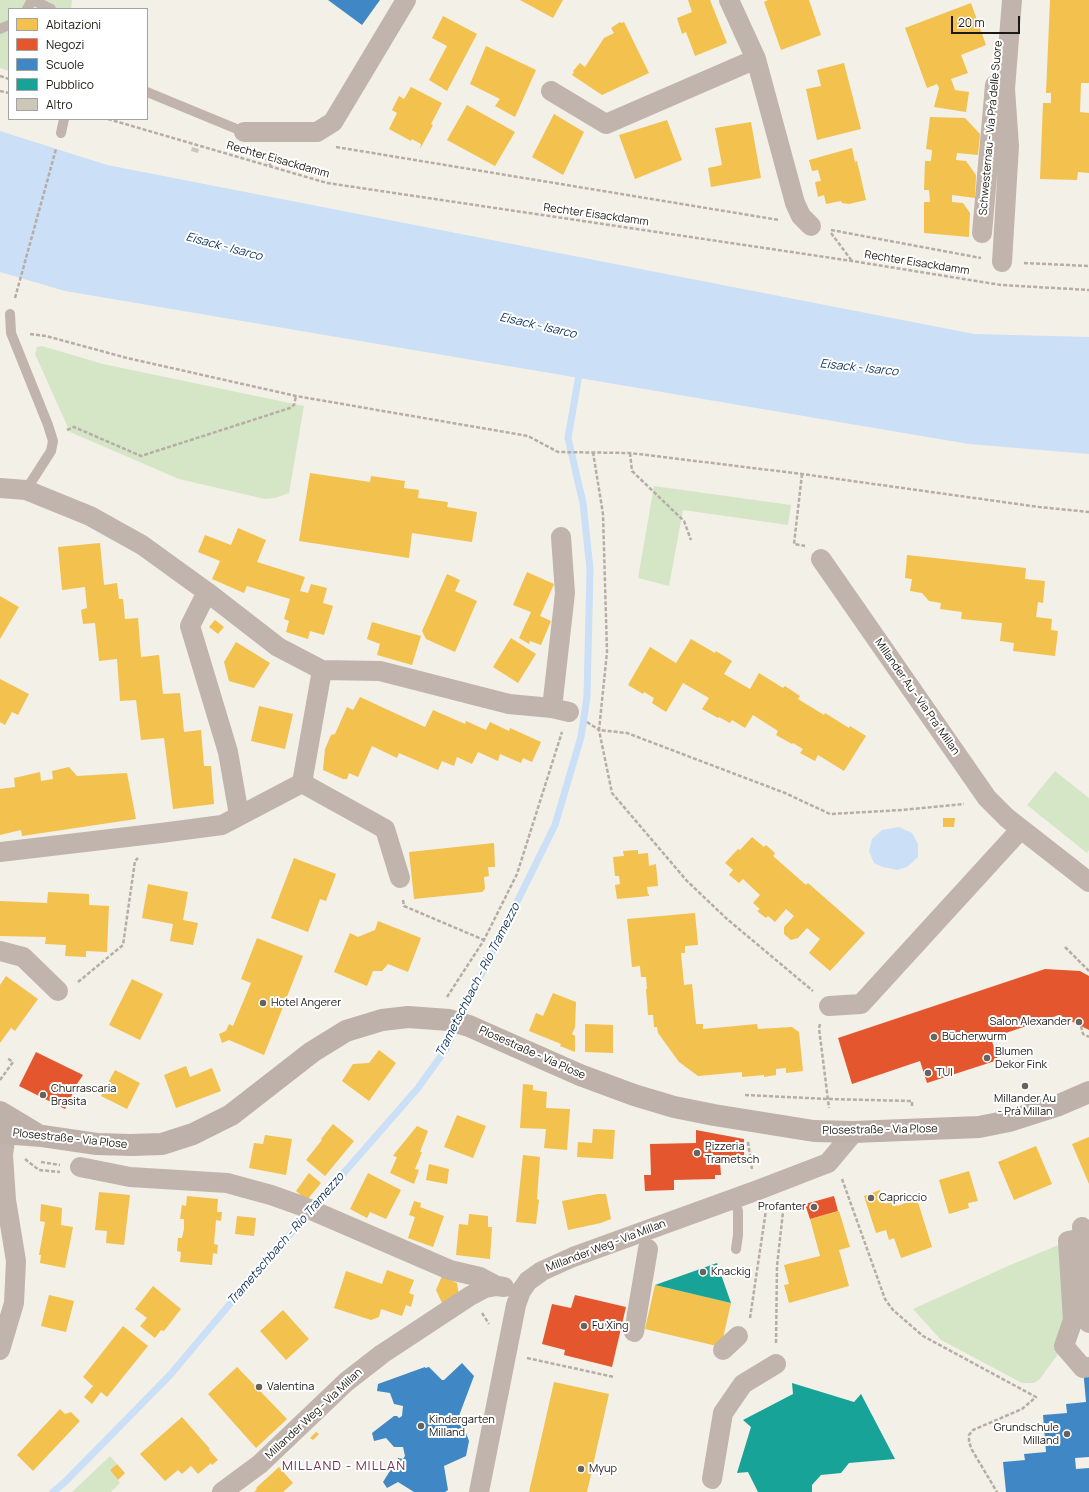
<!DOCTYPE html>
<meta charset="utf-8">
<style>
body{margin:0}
#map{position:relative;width:1089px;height:1492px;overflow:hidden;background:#f3f0e7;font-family:Manrope,sans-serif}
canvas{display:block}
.legend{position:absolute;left:8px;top:8px;width:140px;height:112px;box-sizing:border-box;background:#fff;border:1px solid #a4a3a1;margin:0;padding:5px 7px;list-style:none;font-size:12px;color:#1b1913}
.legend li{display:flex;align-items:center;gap:8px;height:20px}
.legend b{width:20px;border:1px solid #a4a3a1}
.scale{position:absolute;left:951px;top:16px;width:69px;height:18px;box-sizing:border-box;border:2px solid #1b1913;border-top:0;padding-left:5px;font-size:12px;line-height:14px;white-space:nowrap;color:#1b1913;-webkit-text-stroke:3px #fff;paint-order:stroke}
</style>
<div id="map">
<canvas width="1089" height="1492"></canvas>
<ul class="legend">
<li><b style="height:11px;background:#f2c14e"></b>Abitazioni</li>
<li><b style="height:11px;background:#e4572e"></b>Negozi</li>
<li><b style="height:11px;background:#3f88c5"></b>Scuole</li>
<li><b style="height:11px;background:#17a398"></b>Pubblico</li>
<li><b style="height:11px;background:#cdc7b9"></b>Altro</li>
</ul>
<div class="scale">20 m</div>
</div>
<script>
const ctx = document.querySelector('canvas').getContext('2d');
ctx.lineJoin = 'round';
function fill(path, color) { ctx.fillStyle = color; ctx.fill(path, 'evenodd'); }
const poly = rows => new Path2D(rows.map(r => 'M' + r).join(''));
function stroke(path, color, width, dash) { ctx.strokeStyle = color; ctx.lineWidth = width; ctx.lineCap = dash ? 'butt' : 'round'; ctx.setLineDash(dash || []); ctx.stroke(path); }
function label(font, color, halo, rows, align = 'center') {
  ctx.font = font + ' Manrope,sans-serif'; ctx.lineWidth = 4; ctx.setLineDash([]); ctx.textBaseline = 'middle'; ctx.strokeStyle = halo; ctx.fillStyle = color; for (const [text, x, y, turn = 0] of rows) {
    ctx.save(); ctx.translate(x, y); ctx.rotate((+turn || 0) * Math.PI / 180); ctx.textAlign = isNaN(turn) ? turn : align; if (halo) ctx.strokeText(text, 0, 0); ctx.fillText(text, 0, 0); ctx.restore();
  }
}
const green = poly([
 [0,0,72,0,71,9,9,9,9,71,0,68],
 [42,346,103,364,304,406,289,493,275,498,265,499,179,479,70,432,35,354,37,347],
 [654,486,791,505,788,525,683,510,669,586,638,578],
 [1055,771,1089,798,1089,850,1087,853,1027,805],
 [1068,1241,1064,1346,1039,1380,1034,1383,1022,1383,941,1340,913,1309,1008,1266],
 [110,1456,117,1464,110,1470,120,1483,111,1492,72,1492]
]);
const water = poly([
 [0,131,107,165,974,334,1089,337,1089,454,969,444,65,291,0,272],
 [899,827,912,833,918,844,918,857,907,867,897,870,883,867,874,863,869,851,872,839,882,830]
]);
const homes = poly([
 [520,0,563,0,553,18],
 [688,0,710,0,727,43,695,56,686,32,682,34,677,18,692,12],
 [768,0,809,0,821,35,781,50,764,2],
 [1050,0,1089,0,1089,83,1081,83,1080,112,1089,113,1089,173,1078,172,1077,180,1040,179,1043,103,1051,103,1051,93,1046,93],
 [971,3,986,45,961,55,968,73,951,79,955,90,969,92,966,112,934,107,939,88,937,84,927,88,905,28],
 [443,16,477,34,447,91,429,80,447,46,432,38],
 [620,22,621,23,624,22,649,73,602,95,572,75,574,72,573,71,580,63,585,67,604,38,614,33,611,28],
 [486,46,536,70,515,117,495,106,500,99,470,84],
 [844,63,861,129,817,140,806,89,821,86,817,70],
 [411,87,442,103,431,124,433,125,420,149,421,144,412,139,411,141,389,129,397,113,392,110,399,96,404,99],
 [467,105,515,132,495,166,447,140],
 [554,114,584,132,563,175,532,157],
 [930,117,965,118,980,134,978,155,957,153,956,160,966,161,976,175,975,198,952,195,952,202,963,203,970,213,969,237,924,233,924,202,930,202,929,190,924,190,925,161,931,161,932,150,926,149],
 [667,120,682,160,635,179,619,135],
 [751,122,761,178,711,187,708,168,722,165,715,128],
 [852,148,855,162,857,161,866,200,849,204,842,203,841,201,826,204,824,195,818,197,815,182,821,181,818,170,812,171,809,160],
 [310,473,370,482,371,476,405,481,404,488,419,490,418,498,448,502,447,507,477,512,472,542,412,533,409,558,299,541],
 [238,528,266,540,257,562,305,577,300,591,308,593,311,584,327,588,323,603,333,606,324,635,310,631,308,639,286,632,289,621,284,619,290,599,247,586,244,593,212,579,220,561,198,552,205,535,231,545],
 [100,543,104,585,117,583,119,599,123,599,125,619,138,618,141,657,159,655,163,694,180,693,184,732,201,730,204,766,211,766,214,804,173,809,164,738,141,740,136,700,120,701,117,659,99,661,95,623,83,624,81,610,87,608,85,587,62,590,58,547],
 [907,555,1026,568,1025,579,1045,581,1043,603,1038,602,1036,617,1052,619,1051,630,1058,631,1055,656,1013,651,1014,643,1000,641,1002,623,961,619,962,612,940,609,941,603,929,601,922,593,910,591,912,579,905,578],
 [527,572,554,584,540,616,551,621,541,645,530,641,529,644,519,638,531,612,513,605],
 [447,574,460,580,455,591,477,601,455,652,426,639,422,631],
 [0,596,19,607,0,639],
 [215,620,224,627,218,634,209,627],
 [372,622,421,636,412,665,377,655,380,644,367,639],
 [511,638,536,654,518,683,493,667],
 [691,639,715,653,716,651,732,661,724,674,750,689,759,673,783,688,785,686,800,696,798,699,824,715,825,713,849,728,850,726,866,736,844,771,818,755,815,761,800,753,803,749,793,743,792,744,776,735,778,731,753,715,745,728,732,720,730,723,719,717,718,718,702,709,709,698,683,683,666,712,652,703,654,698,644,692,643,694,628,685,650,647,676,663],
 [236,642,270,663,254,688,229,681,224,662],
 [0,679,29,694,18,715,12,712,5,725,0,722],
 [360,697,425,727,433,710,465,724,466,721,486,730,490,722,509,731,510,728,541,742,532,762,523,758,521,763,500,754,498,761,478,752,472,764,457,757,454,766,442,761,438,770,399,753,397,758,372,746,358,777,349,773,347,779,343,779,323,770,325,749,331,735,335,734,347,707,353,710],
 [259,706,293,714,285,749,251,741],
 [69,767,77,776,127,773,136,819,22,836,21,830,0,835,0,789,15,787,14,778,40,772,41,781,53,779,52,771],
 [943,818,955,818,954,827,943,827],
 [752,837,764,847,766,845,775,853,773,856,806,885,808,883,865,933,830,971,809,953,820,939,807,928,798,938,791,940,784,934,784,927,794,916,786,909,775,922,768,916,766,918,757,911,760,909,753,903,760,895,743,879,739,883,729,875,733,870,725,863,738,849,740,850],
 [494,843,495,867,488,867,489,876,484,877,485,889,482,892,414,899,409,852],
 [638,850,638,854,648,853,649,866,656,864,658,886,647,887,648,894,649,894,649,896,617,899,615,885,620,884,619,876,615,876,613,857,624,856,623,851],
 [294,858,336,874,326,901,320,899,308,932,271,918],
 [148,884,188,892,183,920,198,923,193,945,170,941,173,924,142,918],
 [48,892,89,894,89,905,109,906,107,952,86,951,86,957,65,956,66,945,45,944,46,937,0,936,0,901,47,903],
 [695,913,698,945,685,946,685,953,681,953,684,985,692,984,696,1024,703,1024,703,1029,757,1024,758,1029,792,1027,799,1032,803,1071,786,1073,786,1068,776,1069,776,1075,764,1077,764,1075,742,1077,742,1072,698,1076,679,1062,658,1033,657,1027,654,1027,653,1015,648,1015,646,989,647,989,646,977,641,977,640,966,632,967,627,919],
 [378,921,421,938,408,972,388,964,382,971,373,971,367,986,334,972,350,933,358,937,375,930],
 [257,938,303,956,264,1055,229,1040,222,1043,219,1034,226,1031,229,1024,233,1026,251,983,241,979],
 [6,976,38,999,15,1031,11,1028,0,1043,0,985],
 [132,979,163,994,140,1040,109,1025],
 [553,993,576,1002,575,1027,572,1034,575,1036,575,1052,560,1046,561,1044,529,1031,536,1013,543,1016],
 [585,1024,613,1025,613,1053,585,1052],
 [379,1050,396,1063,369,1101,342,1081,353,1064,369,1063],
 [186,1066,190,1077,212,1068,221,1091,176,1108,164,1075],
 [115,1070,140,1083,127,1109,101,1096],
 [523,1084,533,1085,533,1090,547,1092,546,1108,570,1109,567,1150,544,1148,546,1129,520,1128],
 [457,1115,486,1126,473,1158,444,1147],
 [333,1124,354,1141,325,1176,306,1160,322,1140,321,1139],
 [417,1126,428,1131,420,1152,422,1152,415,1169,419,1170,414,1184,390,1173,397,1157,393,1156,395,1153],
 [593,1129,615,1130,613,1159,577,1157,578,1142,592,1143],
 [265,1135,292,1139,286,1175,249,1168,254,1143,263,1144],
 [1089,1137,1089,1184,1072,1144],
 [1036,1146,1052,1184,1014,1200,998,1162],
 [523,1155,540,1157,537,1199,539,1200,536,1224,516,1222],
 [429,1164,449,1169,447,1184,426,1180],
 [969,1171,978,1201,968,1203,969,1208,949,1214,939,1180],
 [309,1173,321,1183,307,1200,296,1191],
 [368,1173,401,1190,386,1219,370,1212,367,1218,350,1209],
 [880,1190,885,1204,895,1200,897,1206,917,1199,932,1247,901,1258,894,1238,889,1240,886,1230,876,1233,864,1196],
 [99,1192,130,1195,124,1245,106,1243,107,1231,95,1230],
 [598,1194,606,1194,611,1219,601,1223,568,1230,562,1201],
 [187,1196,218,1199,217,1212,222,1212,221,1221,216,1220,214,1244,218,1245,217,1254,213,1253,212,1265,180,1262,181,1252,177,1251,178,1238,182,1238,184,1229,184,1219,180,1219,182,1205,186,1206],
 [414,1201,421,1203,420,1207,444,1216,433,1247,408,1238,415,1217,409,1215],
 [41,1204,62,1208,61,1225,73,1227,65,1268,40,1263,41,1255,39,1255,45,1222,40,1221],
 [839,1211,850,1247,839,1250,849,1286,789,1303,784,1285,789,1284,784,1265,820,1256,810,1219],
 [469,1214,488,1216,488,1227,492,1227,490,1259,456,1255,459,1224,468,1225],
 [237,1216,256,1218,254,1236,235,1234],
 [387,1270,414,1280,409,1293,414,1295,411,1307,406,1305,402,1316,381,1309,379,1317,371,1320,334,1308,346,1271,382,1284],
 [442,1276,457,1283,459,1295,443,1305,436,1290],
 [655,1285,731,1303,721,1347,645,1329],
 [153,1286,181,1309,164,1331,161,1330,155,1338,140,1326,147,1318,135,1309],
 [49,1295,74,1301,66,1332,41,1326],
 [283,1310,309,1339,286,1360,260,1331],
 [123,1326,148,1346,107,1397,101,1392,92,1404,84,1397,93,1386,83,1377],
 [237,1367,287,1419,256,1448,208,1394],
 [554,1382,609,1394,587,1492,529,1492],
 [60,1409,65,1414,71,1412,80,1421,33,1471,17,1455],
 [182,1417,210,1449,209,1450,218,1460,212,1465,211,1463,198,1474,191,1466,182,1474,178,1470,165,1481,140,1454],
 [316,1432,319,1434,313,1440,310,1438],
 [117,1464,125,1473,118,1480,110,1470],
 [279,1467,293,1483,283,1492,254,1492,257,1489,256,1488]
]);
const shops = poly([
 [1045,969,1080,971,1089,976,1089,1030,1059,1015,991,1038,998,1060,927,1083,920,1061,852,1084,838,1038],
 [36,1052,83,1075,77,1084,80,1086,76,1094,73,1093,65,1109,19,1086],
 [696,1130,744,1139,744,1162,720,1162,721,1175,715,1175,715,1179,674,1180,674,1190,645,1191,644,1175,651,1175,650,1144,696,1143],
 [834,1196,838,1211,810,1219,805,1204],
 [575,1295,626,1307,612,1367,564,1355,565,1350,542,1344,552,1304,571,1308]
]);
const schools = poly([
 [328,0,380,0,362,25],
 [462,1363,474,1376,457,1421,465,1430,469,1441,466,1456,444,1466,448,1490,445,1492,414,1492,398,1482,387,1488,383,1482,398,1458,403,1459,405,1456,403,1447,394,1447,386,1438,374,1441,372,1433,394,1416,397,1416,399,1418,402,1416,403,1406,394,1404,390,1393,377,1391,378,1384,425,1367,425,1368,429,1367,442,1380,444,1380],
 [1089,1367,1089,1457,1075,1458,1076,1469,1089,1468,1089,1492,1006,1492,1003,1462,1025,1460,1024,1454,1046,1452,1043,1415,1067,1413,1066,1404,1086,1402,1083,1368]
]);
const public = poly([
 [717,1263,731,1303,655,1285],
 [792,1383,854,1402,861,1394,895,1459,849,1463,841,1473,821,1475,812,1485,812,1492,758,1492,748,1472,737,1473,751,1427,743,1420,793,1394]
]);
const stream = poly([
 [53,1492,65,1482,170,1375,251,1279,418,1088,446,1049,471,995,555,825,581,737,587,697,590,569,583,503,568,438,580,369]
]);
const building = poly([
 [192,147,199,149,198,153,191,151]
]);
const path = poly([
 [0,76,9,79],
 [0,91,9,93],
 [108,119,327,183,852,261,1001,285,1089,290],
 [336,147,779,220],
 [262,154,271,166],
 [831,230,981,258],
 [831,233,852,261],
 [1024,263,1089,266],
 [15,298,56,149],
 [30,334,46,336,127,358,296,396,528,436,558,452,630,453,802,474,1039,507,1089,512],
 [67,430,74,427,141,456,290,408,294,405,296,396],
 [593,452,603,514,607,652,599,730,627,733,785,793,830,814,902,810,964,804],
 [630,453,632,471,684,521,691,540],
 [802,474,794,544,805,546],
 [587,722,599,730,612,793,687,881,727,919,813,991],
 [403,900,404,906,484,940],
 [1065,947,1089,971],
 [78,982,123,945,135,861,138,858],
 [447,997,484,940,517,874,562,732],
 [820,1024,819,1028,829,1108],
 [1081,1026,1083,1034,1089,1037],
 [0,1080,13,1062,7,1058],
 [745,1095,828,1099,912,1101,912,1107],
 [748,1142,752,1169],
 [25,1159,39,1170,60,1172],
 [41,1162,60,1165],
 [842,1179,885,1299,893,1310,923,1336,1036,1397,1022,1409,973,1430,969,1435,969,1442,972,1450,997,1492],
 [482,1313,489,1324],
 [750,1318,766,1210],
 [776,1343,777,1266,784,1203],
 [527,1358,614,1377]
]);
const lane = poly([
 [33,0,51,9],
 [27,9,32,0],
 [0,29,9,25],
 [147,92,244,132],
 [61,133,64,119],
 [10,314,11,333,48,425,53,441,51,451,26,490],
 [734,1199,738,1211,738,1235,736,1249]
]);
const street = poly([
 [729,0,756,59,795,203,801,216,811,226],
 [551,91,606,124,756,59],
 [244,132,317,132,333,122,406,0],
 [982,233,995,85],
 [1002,262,1009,146,1005,89,1012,0],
 [0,488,26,490,90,516,142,545,207,592,278,647,322,670,380,671,509,704,552,708,569,712],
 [821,559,987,798,1007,818,1089,882],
 [207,592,190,626,228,752,239,815],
 [552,708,565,593,561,537],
 [302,783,385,829,400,878],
 [0,852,161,833,222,825,302,783,322,670],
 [0,951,23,957,58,991],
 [829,1006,861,1004,1021,829],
 [80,1167,130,1177,227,1183,271,1195,302,1206,450,1270,480,1277,497,1286],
 [1082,1227,1089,1323],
 [1089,1237,1068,1241,1073,1320,1064,1346,1083,1368,1089,1367],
 [634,1332,648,1249],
 [0,1350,14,1303,16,1261,6,1200,3,1155,6,1133],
 [723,1350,738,1336],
 [712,1479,723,1413,743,1384,776,1364],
 [222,1492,260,1464,346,1382,382,1354,470,1296,485,1288,497,1286,504,1287],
 [479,1492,516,1305,521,1291,528,1281,542,1271,573,1257,758,1190,828,1163,854,1132]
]);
const secondary = poly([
 [0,1112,35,1133],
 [0,1133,42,1136,97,1144,131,1145,162,1144,193,1134,231,1115,312,1052,346,1031,382,1020,408,1017,449,1020,469,1026,580,1075,634,1095,674,1107,714,1115,814,1131,854,1132,979,1127,1009,1121,1059,1105,1089,1092]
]);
const markers = [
 [263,1003,4,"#67645d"],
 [1079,1022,4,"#67645d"],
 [934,1037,4,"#67645d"],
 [987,1058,4,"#67645d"],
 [928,1073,4,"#67645d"],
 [1025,1086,4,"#67645d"],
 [43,1095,4,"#67645d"],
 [697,1153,4,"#67645d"],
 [871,1198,4,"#67645d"],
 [814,1207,4,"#67645d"],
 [703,1272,4,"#67645d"],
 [584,1326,4,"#67645d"],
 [259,1387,4,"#67645d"],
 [421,1426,4,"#67645d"],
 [1067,1434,4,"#67645d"],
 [581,1469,4,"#67645d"]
];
const streetNames = [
 ["Schwesternau - Via Prà delle Suore",991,128,-85],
 ["Rechter Eisackdamm",278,160,16],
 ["Rechter Eisackdamm",596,215,8],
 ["Rechter Eisackdamm",917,263,9],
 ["Millander Au - Via Pra' Millan",917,697,55],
 ["Plosestraße - Via Plose",532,1053,24],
 ["Plosestraße - Via Plose",880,1130,-1],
 ["Plosestraße - Via Plose",70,1139,6],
 ["Millander Weg - Via Millan",606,1246,-21],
 ["Millander Weg - Via Millan",314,1414,-43]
];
const poiNames = [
 ["Hotel Angerer",271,1003],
 ["Salon Alexander",1071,1022,"right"],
 ["Bücherwurm",942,1037],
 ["Blumen",995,1052],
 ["Dekor Fink",995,1065],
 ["TUI",936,1073],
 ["Churrascaria",51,1089],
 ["Brasita",51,1102],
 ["Millander Au",1025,1099,"center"],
 ["- Prà Millan",1025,1112,"center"],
 ["Pizzeria",705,1147],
 ["Trametsch",705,1160],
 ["Capriccio",879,1198],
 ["Profanter",806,1207,"right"],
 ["Knackig",711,1272],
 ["Fu Xing",592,1326],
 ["Valentina",267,1387],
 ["Kindergarten",429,1420],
 ["Milland",429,1433],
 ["Grundschule",1059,1428,"right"],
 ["Milland",1059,1441,"right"],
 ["Myup",589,1469]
];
const waterNames = [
 ["Eisack - Isarco",224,247,15],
 ["Eisack - Isarco",538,326,13],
 ["Eisack - Isarco",859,368,6],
 ["Trametschbach - Rio Tramezzo",478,980,-63],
 ["Trametschbach - Rio Tramezzo",286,1239,-49]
];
const quarterNames = [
 ["MILLAND - MILLAN",344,1466]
];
fill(green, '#d5e6c6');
fill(water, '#cbdff7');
fill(homes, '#f2c14e');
fill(shops, '#e4572e');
fill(schools, '#3f88c5');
fill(public, '#17a398');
stroke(stream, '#cbdff7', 7);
fill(building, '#cdc7b9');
stroke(path, '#b7ada6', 2.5, [4, 2]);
stroke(lane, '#c0b4ac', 10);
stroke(street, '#c0b4ac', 20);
stroke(secondary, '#beb1aa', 22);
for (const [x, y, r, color] of markers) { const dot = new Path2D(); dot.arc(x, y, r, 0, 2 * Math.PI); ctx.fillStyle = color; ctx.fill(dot); stroke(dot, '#fff', 1.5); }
label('11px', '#1b1913', '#fff', streetNames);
label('11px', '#1b1913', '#fff', poiNames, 'left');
label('italic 12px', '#0c325c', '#fff', waterNames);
ctx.letterSpacing = '1px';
label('13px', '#74314d', '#fff', quarterNames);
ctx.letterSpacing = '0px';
</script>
